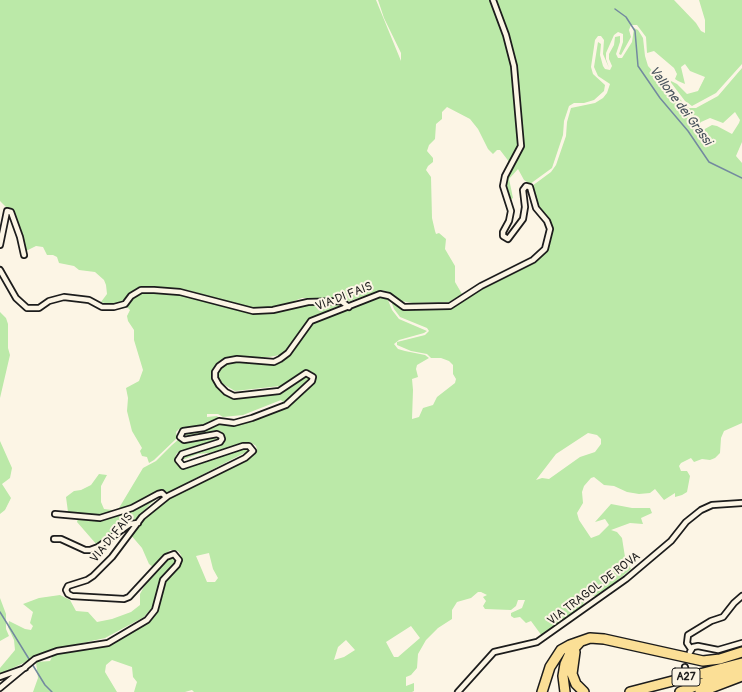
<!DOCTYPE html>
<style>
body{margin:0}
canvas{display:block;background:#fcf5e5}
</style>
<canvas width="742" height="692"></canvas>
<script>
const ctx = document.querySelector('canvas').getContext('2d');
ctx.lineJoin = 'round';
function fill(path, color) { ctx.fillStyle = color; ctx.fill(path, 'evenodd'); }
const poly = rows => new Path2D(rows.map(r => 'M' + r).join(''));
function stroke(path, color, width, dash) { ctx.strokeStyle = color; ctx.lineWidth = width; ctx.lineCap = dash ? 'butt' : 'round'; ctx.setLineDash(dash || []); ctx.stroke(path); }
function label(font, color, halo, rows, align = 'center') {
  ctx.font = font + ' Pangolin,sans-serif'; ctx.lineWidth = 4; ctx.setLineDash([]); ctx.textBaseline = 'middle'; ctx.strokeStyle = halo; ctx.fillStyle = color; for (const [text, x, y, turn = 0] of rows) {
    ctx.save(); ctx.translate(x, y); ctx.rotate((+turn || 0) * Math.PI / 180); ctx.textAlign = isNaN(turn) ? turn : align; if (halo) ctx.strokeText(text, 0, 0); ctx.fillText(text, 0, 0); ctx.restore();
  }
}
const green = poly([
 [0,0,376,0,401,61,401,53,384,18,378,0,491,0,508,45,513,72,519,147,510,163,500,150,497,150,493,154,488,149,478,129,470,119,447,107,442,112,442,119,436,124,435,139,429,145,427,151,433,158,433,162,428,166,426,170,431,177,432,218,435,231,436,234,439,233,446,239,445,249,455,266,455,282,462,294,449,302,413,303,401,301,389,292,382,290,350,301,302,298,276,308,257,309,187,290,149,287,135,289,125,299,116,304,111,305,101,302,107,294,106,285,104,280,95,272,79,270,74,266,59,263,57,257,53,255,47,255,43,247,36,246,26,251,12,212,8,207,6,207,0,201],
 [495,0,674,0,696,23,701,31,705,33,705,20,699,0,742,0,742,64,716,93,692,106,685,101,669,80,677,84,687,94,698,91,705,77,690,71,685,64,681,67,685,84,678,81,675,79,677,74,674,68,654,51,647,53,646,37,637,25,631,25,629,30,631,37,621,55,619,54,623,42,623,34,618,32,614,35,606,53,606,59,609,68,603,54,604,40,601,36,598,36,595,40,591,67,593,74,605,85,604,91,594,100,584,103,574,103,569,106,564,121,563,135,552,168,530,184,524,180,518,169,509,179,513,198,510,200,505,181,522,149,521,121,516,72,511,44],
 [634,28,638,30,643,38,645,56,648,66,656,75,667,83,685,105,689,108,696,108,718,96,742,68,742,142,736,156,742,163,742,423,724,431,721,438,720,453,715,458,710,460,702,459,694,462,691,458,681,463,679,466,681,471,687,471,690,476,687,492,682,495,675,497,675,493,664,500,655,489,650,493,639,494,627,492,614,486,604,485,594,477,591,478,584,486,582,492,583,503,577,513,579,520,591,538,599,535,609,525,605,519,595,522,611,504,632,508,650,508,652,513,641,518,643,524,630,523,611,530,617,532,622,538,625,557,631,569,598,597,592,595,587,597,580,610,542,636,531,621,526,623,520,617,514,618,511,616,511,613,522,608,525,600,518,600,516,606,511,610,485,609,483,606,486,601,483,597,487,595,481,592,478,592,471,598,457,602,452,610,452,619,438,628,426,640,418,654,417,668,411,675,406,677,406,686,414,683,414,691,412,692,194,692,192,690,185,692,134,692,137,682,133,677,132,667,112,660,106,665,105,672,117,692,33,692,38,678,36,662,50,661,54,653,104,643,140,624,157,607,167,577,182,559,181,555,178,551,170,550,153,567,149,564,142,548,130,534,152,506,241,459,254,455,257,450,256,446,250,442,219,452,198,454,182,460,180,456,224,439,224,437,221,431,182,436,184,432,192,432,215,423,232,423,283,406,314,380,316,376,312,372,307,370,280,386,235,391,223,384,217,375,218,368,229,360,273,361,281,359,312,322,345,310,350,306,373,296,386,295,392,310,399,319,427,331,424,333,399,340,394,344,398,349,405,351,425,355,429,358,417,365,416,369,418,377,412,379,413,390,412,419,419,417,423,408,433,405,437,397,455,383,456,379,453,374,453,365,449,361,441,358,431,358,427,354,411,351,397,345,397,342,425,335,429,331,427,328,400,317,394,309,389,296,405,306,450,305,533,259,542,252,552,228,551,225,538,204,532,186,551,172,556,165,566,136,567,122,571,108,595,103,603,98,607,93,610,84,598,76,594,67,598,42,601,44,600,55,603,66,605,69,610,70,612,66,609,59,609,54,614,45,615,37,620,36,620,42,616,54,618,58,622,58,632,42],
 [735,112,740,120,739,123,732,134,717,126,712,125,703,130,699,125,701,122,710,118,723,123],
 [588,433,597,435,601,439,601,444,595,452,580,457,549,479,542,478,536,480,556,454],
 [209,553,213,569,218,578,215,582,207,582,196,556],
 [411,626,420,638,398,657,394,657,386,642],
 [346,640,355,650,344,657,334,660,338,647],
 [141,290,196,295,257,311,305,301,341,301,343,306,307,321,287,349,280,355,269,357,227,357,217,363,213,369,213,373,218,384,232,394,238,395,279,390,305,375,310,377,292,397,283,402,281,400,243,415,223,417,218,414,207,414,207,417,217,416,219,418,196,428,179,429,176,432,177,438,154,460,149,463,147,457,142,456,140,451,142,448,132,431,127,411,128,398,126,388,139,381,143,370,134,340,134,330,128,321,127,316,130,310,127,307,129,298],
 [0,312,6,318,8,324,8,348,10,355,0,398],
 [216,435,220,438,177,453,175,457,176,461,181,464,198,458,246,447,250,450,165,494,153,496,116,513,143,468,156,461,172,445,179,439],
 [0,441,12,468,10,478,2,484,11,498,5,510,0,514],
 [99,474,107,475,101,486,101,502,104,509,112,510,114,514,101,516,68,512,66,497,74,491,81,490,91,485],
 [158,495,162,495,150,504,136,520,131,522,97,545,77,522,78,517,109,517,117,516,138,507],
 [172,554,177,561,164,575,154,605,144,617,105,638,51,650,0,674,0,668,15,650,14,640,8,627,9,621,25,629,31,630,33,626,30,623,33,612,23,604,39,598,60,595,70,600,76,611,88,612,97,622,112,619,131,612,140,605,140,594,150,576],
 [0,598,6,614,6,629,9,636,0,641]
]);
const stream = poly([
 [615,9,626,17,635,31,638,66,660,98,688,131,709,162,742,178],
 [0,612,45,685,52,692]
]);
const street = poly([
 [0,245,7,211,11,212,20,237,24,255],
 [0,270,16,298,27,308,39,308,49,301,64,297,89,300,102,307,114,307,125,304,131,296,141,290,154,290,180,292,253,311,273,310,308,302,341,301,349,307],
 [55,514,100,518,132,508,158,494,162,493,166,497],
 [54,539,61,539,85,550,90,550,98,547,130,524,138,523],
 [691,649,687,643,688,635,711,621,723,617,734,603,742,596],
 [690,652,693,647,698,646,718,650,742,643],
 [685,667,687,674],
 [0,677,25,668],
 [0,688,35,659,57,651,108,643,147,620,155,610,163,580,177,565,179,560,174,554,166,557,129,597,124,599,72,596,68,594,66,590,68,586,87,580,93,576,112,557,142,517,168,496,245,458,253,451,249,446,243,446,183,466,178,460,182,454,220,442,222,439,221,436,217,434,184,440,180,437,183,431,204,428,219,421,234,423,252,418,286,405,312,381,313,377,306,373,279,391,234,396,226,392,219,385,215,378,215,372,219,366,226,361,237,359,274,362,280,359,288,353,311,321,380,294,389,296,404,307,450,306,481,286,533,260,545,249,550,229,547,221,536,208,530,187,526,186,523,190,525,207,523,219,508,239,503,236,503,232,509,221,511,211,503,186,505,176,521,146,514,66,506,35,493,0],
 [458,692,494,652,537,642,626,579,671,541,686,522,701,510,712,505,742,503]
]);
const highway = poly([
 [575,652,572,674,576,684,584,692],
 [542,692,550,667,561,650,570,645,590,638,604,639,703,661,720,659,742,652],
 [565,692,563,676,565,664,570,653,580,642],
 [630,692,742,663],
 [680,692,739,669],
 [700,692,742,676]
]);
const shields = [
 [686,677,28]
];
const shieldNames = [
 ["A27",686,677]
];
const streetNames = [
 ["VIA DI FAIS",344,297,-21],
 ["VIA DI FAIS",112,538,-51],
 ["VIA TRAGOL DE ROVA",594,589,-37]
];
const waterNames = [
 ["Vallone dei Grassi",680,106,53]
];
fill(green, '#bbe9a8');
stroke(stream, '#73899f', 1.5);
stroke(street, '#1c1c1c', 8);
stroke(highway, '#1c1c1c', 12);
stroke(street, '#fcf5e5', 4.5);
stroke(highway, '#fbdf96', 9);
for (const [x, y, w] of shields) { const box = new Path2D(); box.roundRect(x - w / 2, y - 9, w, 18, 3); ctx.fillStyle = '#fcf5e5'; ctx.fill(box); stroke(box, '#1c1c1c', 1); }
label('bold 11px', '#1c1c1c', null, shieldNames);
label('12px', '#1c1c1c', '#fcf5e5', streetNames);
label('italic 13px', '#48535d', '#fcf5e5', waterNames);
</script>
